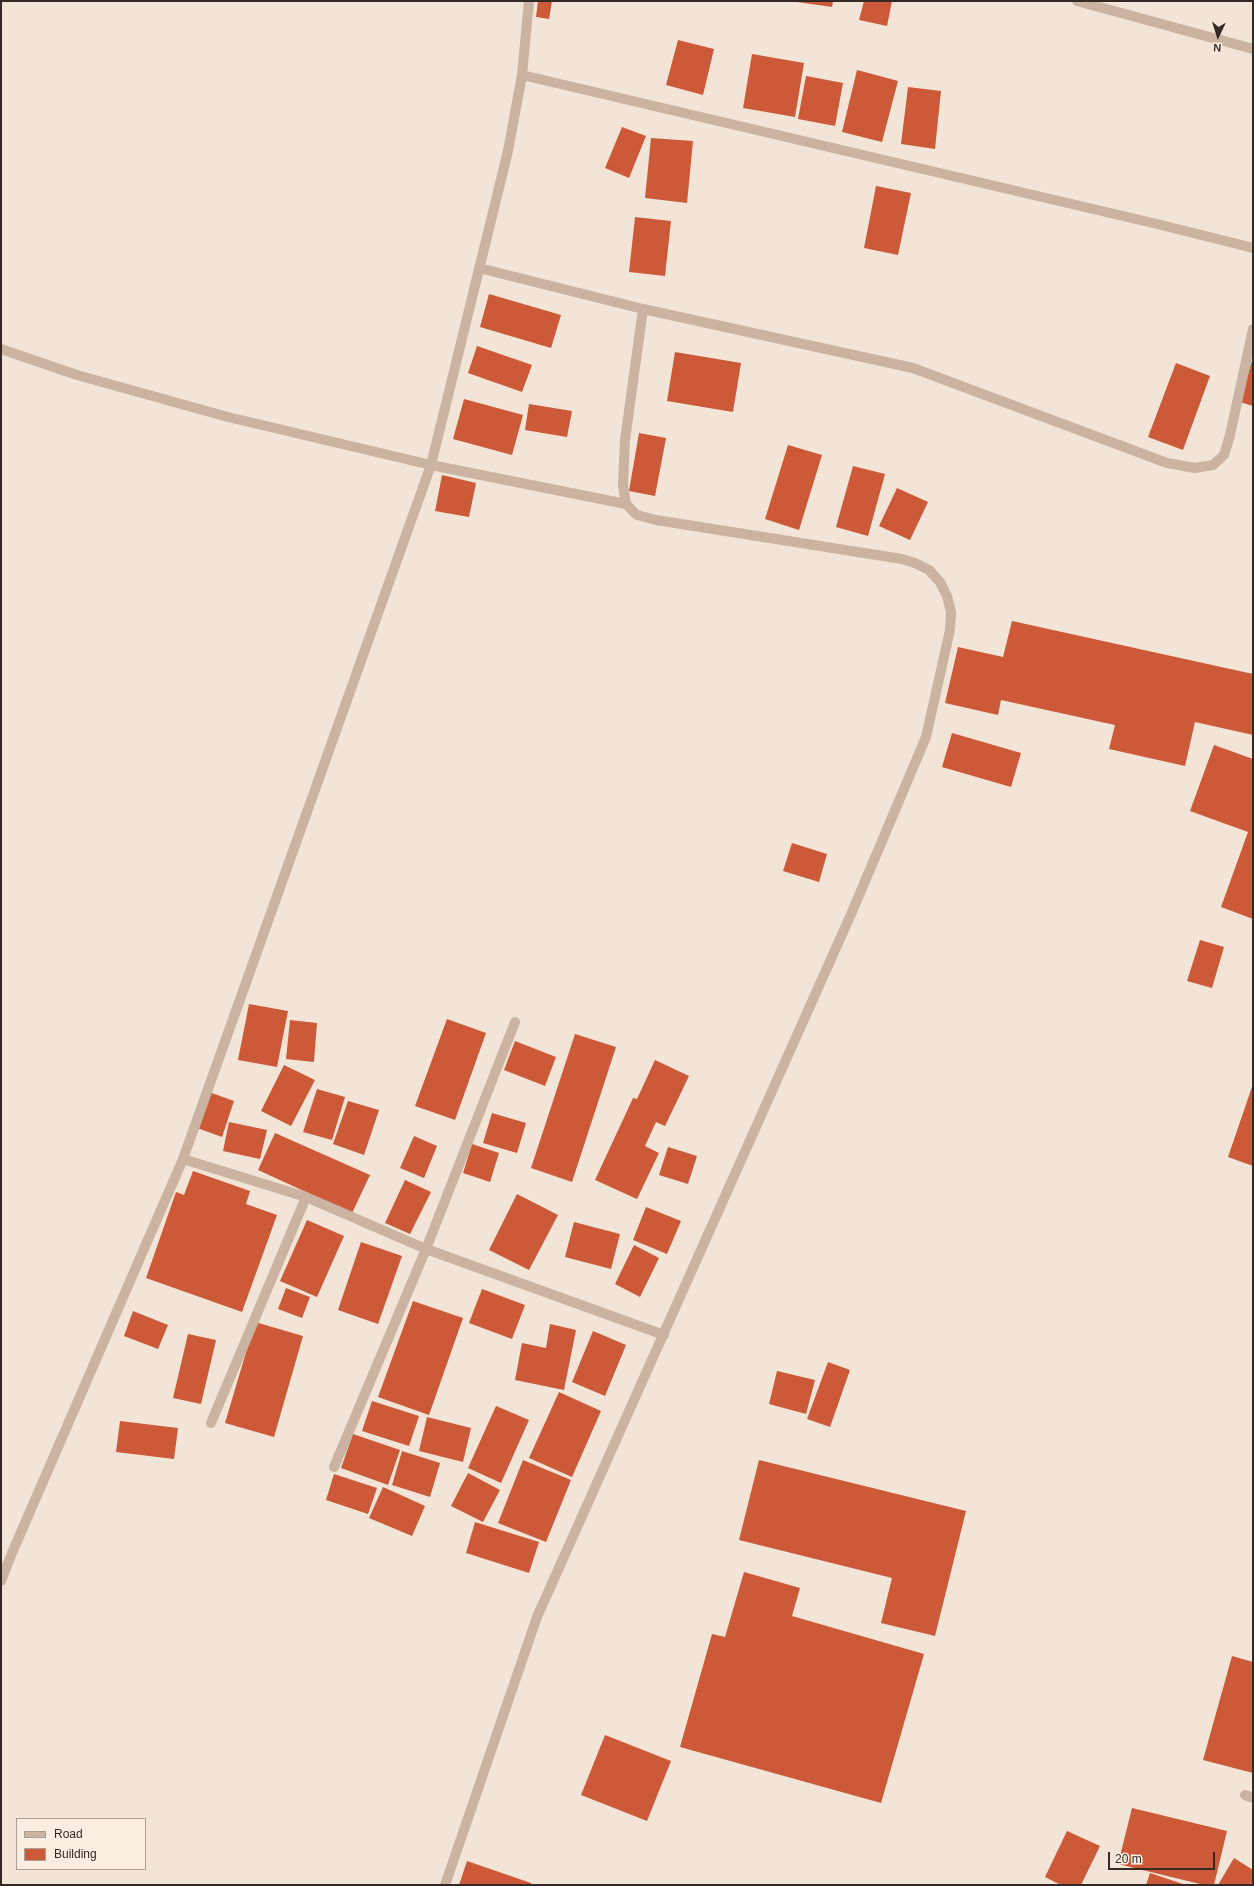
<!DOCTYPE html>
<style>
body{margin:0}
#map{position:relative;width:1254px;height:1886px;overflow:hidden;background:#f2e4d6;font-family:Arial,sans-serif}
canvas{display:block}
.frame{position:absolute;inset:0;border:2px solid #342924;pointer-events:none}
.legend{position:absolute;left:16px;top:1818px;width:130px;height:52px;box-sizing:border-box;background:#faeee2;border:1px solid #ab9f96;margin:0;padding:5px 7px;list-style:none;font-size:12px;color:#342924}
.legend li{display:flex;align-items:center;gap:8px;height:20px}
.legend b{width:20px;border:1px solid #ab9f96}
.north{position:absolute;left:1198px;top:16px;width:40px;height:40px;-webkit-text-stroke:3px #faeee2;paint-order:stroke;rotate:184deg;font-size:11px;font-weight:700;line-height:16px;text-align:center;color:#342924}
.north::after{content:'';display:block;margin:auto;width:14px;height:18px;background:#342924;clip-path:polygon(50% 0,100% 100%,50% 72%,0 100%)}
.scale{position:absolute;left:1108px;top:1852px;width:107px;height:18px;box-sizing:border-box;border:2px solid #342924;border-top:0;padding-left:5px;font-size:12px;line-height:14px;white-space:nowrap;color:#342924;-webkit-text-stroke:3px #faeee2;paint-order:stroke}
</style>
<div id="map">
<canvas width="1254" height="1886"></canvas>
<div class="frame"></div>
<ul class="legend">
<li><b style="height:5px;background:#cab3a1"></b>Road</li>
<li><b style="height:11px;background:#cc5a39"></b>Building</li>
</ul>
<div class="north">N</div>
<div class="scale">20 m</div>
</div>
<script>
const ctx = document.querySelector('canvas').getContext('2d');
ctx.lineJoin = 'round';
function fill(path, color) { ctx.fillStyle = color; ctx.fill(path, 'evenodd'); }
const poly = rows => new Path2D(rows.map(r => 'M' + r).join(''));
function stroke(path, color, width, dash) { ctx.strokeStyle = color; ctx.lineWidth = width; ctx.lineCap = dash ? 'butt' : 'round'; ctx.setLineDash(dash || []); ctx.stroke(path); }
const building = poly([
 [538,1,552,1,549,19,536,17],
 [790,1,833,1,832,7],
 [864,1,892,1,887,26,859,20],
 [678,40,714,49,703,95,666,85],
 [752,54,804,63,795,117,743,108],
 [857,70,898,81,882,142,842,132],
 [806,76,843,83,835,126,798,119],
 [908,87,941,91,935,149,901,144],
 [622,127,646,136,629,178,605,168],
 [651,138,693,141,687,203,645,198],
 [876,186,911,193,898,255,864,248],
 [635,217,671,221,665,276,629,272],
 [489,294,561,315,551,348,480,327],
 [477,346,532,365,522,392,468,373],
 [675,352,741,363,733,412,667,401],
 [1253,357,1253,406,1240,402],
 [1176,363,1210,376,1183,450,1148,437],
 [464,399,523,415,512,455,453,439],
 [529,404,572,411,567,437,525,430],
 [639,433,666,438,655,496,629,491],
 [788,445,822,455,799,530,765,519],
 [853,466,885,474,868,536,836,527],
 [442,475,476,483,469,517,435,511],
 [897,488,928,502,910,540,879,526],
 [1012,621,1253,674,1253,735,1195,722,1185,766,1109,749,1115,725,1001,700,998,715,945,703,958,647,1003,657],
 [952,733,1021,753,1011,787,942,767],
 [1214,745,1253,759,1253,919,1221,907,1248,832,1190,811],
 [792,843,827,854,819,882,783,871],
 [1200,940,1224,947,1212,988,1187,981],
 [249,1004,288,1011,277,1067,238,1060],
 [447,1019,486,1033,455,1120,415,1106],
 [290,1020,317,1023,314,1062,286,1059],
 [575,1034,616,1047,572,1182,531,1168],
 [515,1041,556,1057,545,1086,504,1070],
 [655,1060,689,1076,665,1126,656,1122,645,1146,659,1153,637,1199,595,1180,633,1098,637,1099],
 [284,1065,315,1080,291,1126,261,1111],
 [1253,1084,1253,1166,1228,1157],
 [317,1089,345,1097,332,1140,303,1132],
 [209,1092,234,1101,222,1137,197,1128],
 [348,1101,379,1110,364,1155,333,1144],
 [492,1113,526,1123,517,1153,483,1143],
 [229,1122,267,1130,260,1159,223,1151],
 [275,1133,370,1175,352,1213,258,1170],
 [414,1136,437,1146,424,1178,400,1168],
 [472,1144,499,1153,490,1182,463,1173],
 [668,1147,697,1156,688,1184,659,1175],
 [193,1171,250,1191,246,1204,277,1215,242,1312,146,1278,176,1192,184,1195],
 [405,1180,431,1192,410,1234,385,1223],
 [517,1194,558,1215,529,1270,489,1250],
 [646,1207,681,1221,667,1254,633,1240],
 [307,1220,344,1236,317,1297,280,1281],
 [574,1222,620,1234,611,1269,565,1257],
 [361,1242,402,1256,378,1324,338,1310],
 [634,1245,659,1258,640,1297,615,1284],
 [286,1288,310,1297,302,1318,278,1309],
 [482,1289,525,1305,512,1339,469,1323],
 [413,1301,463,1318,429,1415,378,1397],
 [133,1311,168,1325,158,1349,124,1336],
 [255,1322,303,1336,274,1437,225,1423],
 [550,1324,576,1330,564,1390,515,1380,522,1343,546,1348],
 [593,1331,626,1345,605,1396,572,1382],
 [188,1334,216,1340,201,1404,173,1398],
 [828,1362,850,1370,830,1427,807,1419],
 [777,1371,815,1380,806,1414,769,1404],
 [559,1392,601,1411,572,1477,529,1458],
 [372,1401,419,1416,409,1446,362,1431],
 [496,1406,529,1420,501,1483,468,1468],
 [427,1417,471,1428,463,1462,419,1451],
 [120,1421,178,1428,174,1459,116,1452],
 [353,1434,400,1450,388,1485,341,1468],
 [402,1451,440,1463,430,1497,392,1485],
 [523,1460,571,1480,546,1542,498,1523],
 [759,1460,966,1511,935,1636,881,1623,892,1578,739,1540],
 [468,1473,500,1490,483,1522,451,1506],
 [334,1474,377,1488,368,1514,326,1500],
 [383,1487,425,1506,412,1536,369,1518],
 [475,1522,539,1542,529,1573,466,1553],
 [744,1572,800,1588,792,1616,924,1654,881,1803,680,1747,712,1634,725,1637],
 [1232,1656,1253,1662,1253,1773,1203,1760],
 [605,1735,671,1761,647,1821,581,1795],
 [1132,1808,1227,1831,1214,1885,1204,1885,1118,1864],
 [1067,1831,1100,1846,1081,1885,1061,1885,1045,1877],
 [1234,1858,1253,1870,1253,1881,1251,1885,1218,1885],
 [467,1861,531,1883,531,1885,459,1885],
 [1150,1873,1186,1885,1146,1885]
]);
const street = poly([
 [1077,1,1253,49],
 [522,75,1157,224,1253,248],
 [479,268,643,309,913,368,1167,463,1195,468,1213,465,1224,455,1230,435,1253,329],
 [1,349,77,375,228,417,431,465,626,504],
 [183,1159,306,1197,426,1249,664,1335],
 [211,1423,306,1197],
 [334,1467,426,1249,515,1022],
 [1,1581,12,1553,183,1159,431,465,508,151,522,75,529,1],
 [1245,1795,1253,1798],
 [445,1885,537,1617,852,912,926,737,950,630,951,612,947,596,940,582,929,570,915,563,902,559,656,520,637,515,626,504,623,485,625,440,643,309]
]);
fill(building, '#cc5a39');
stroke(street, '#cab3a1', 10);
</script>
